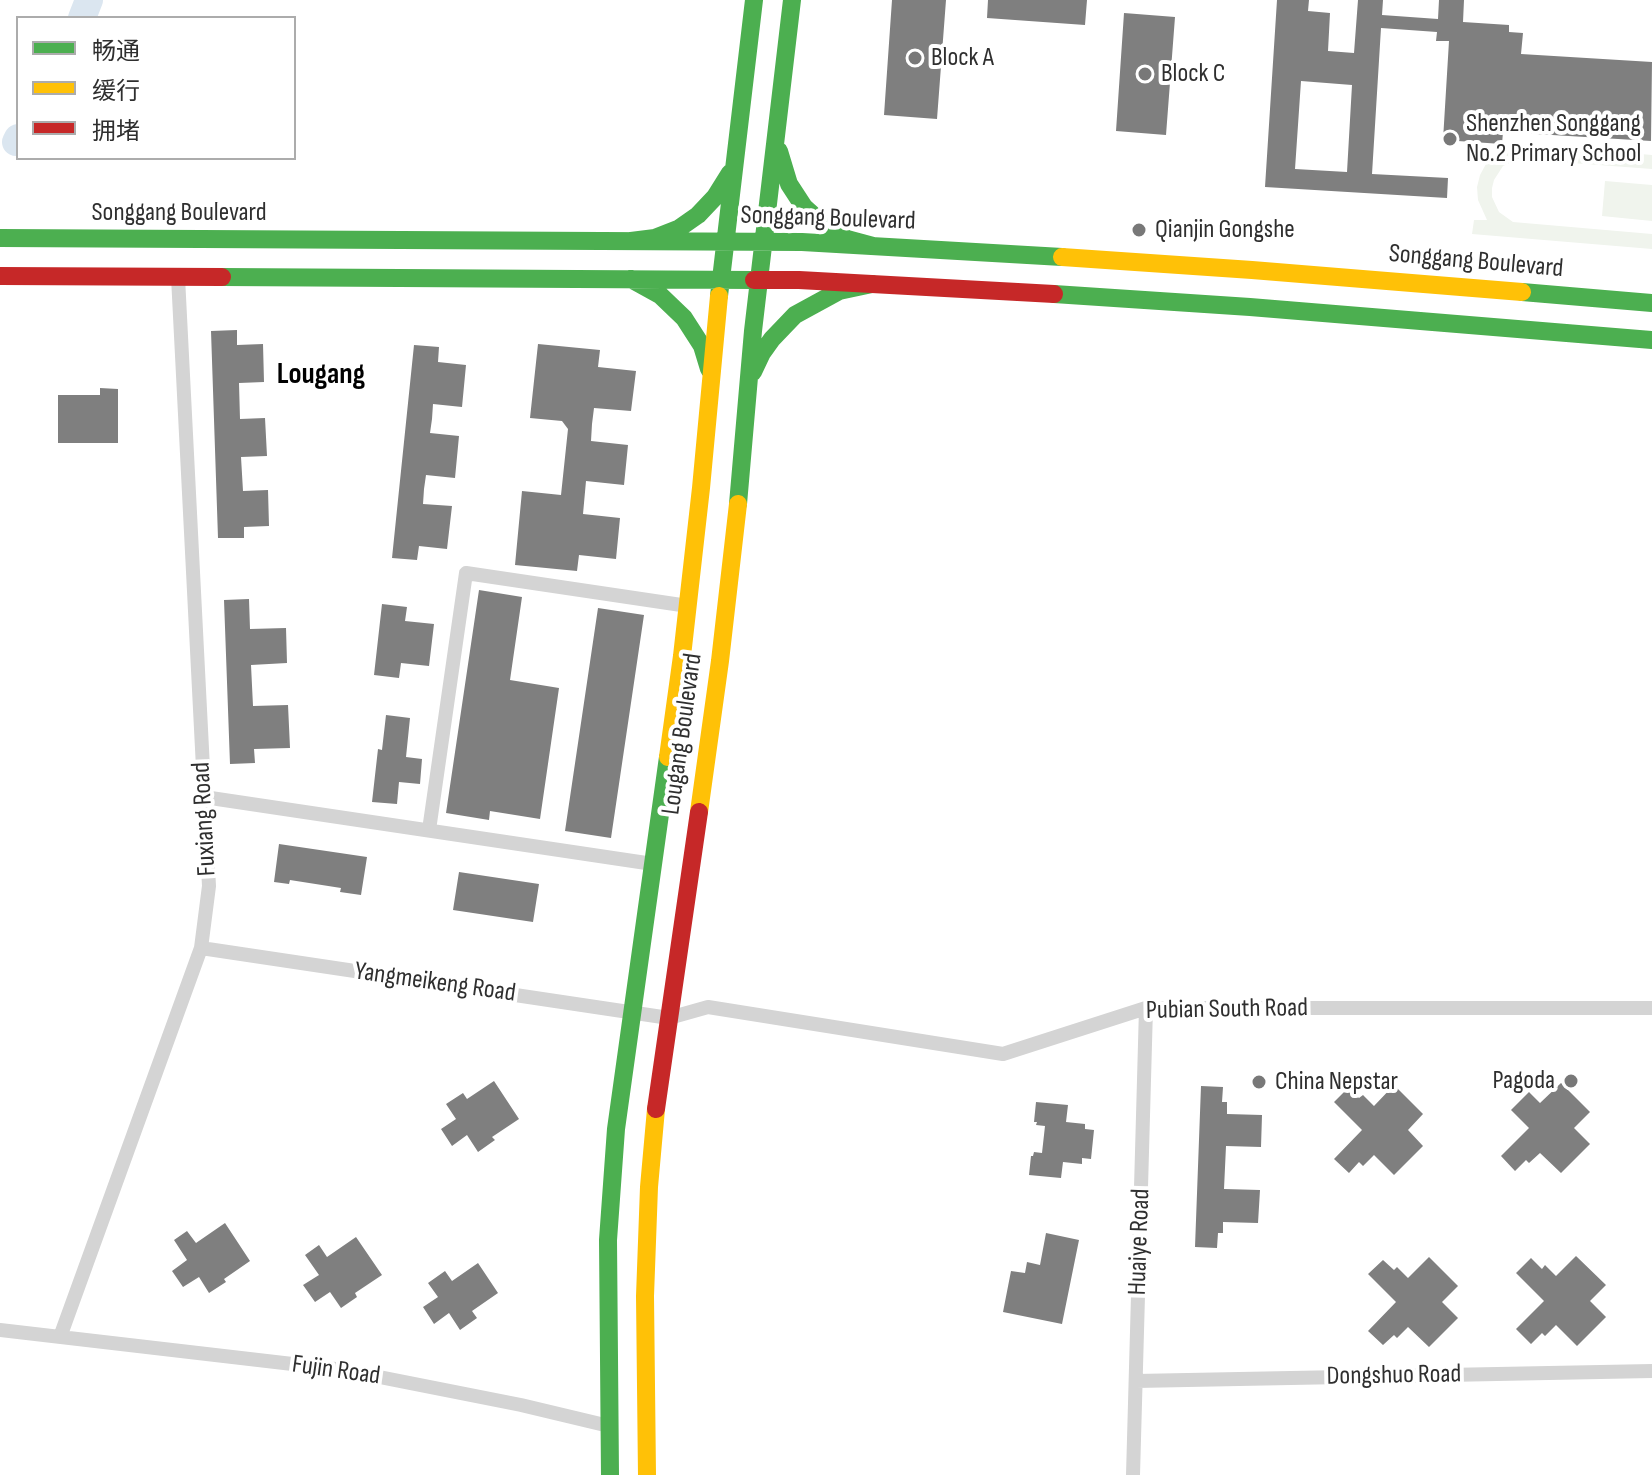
<!DOCTYPE html>
<meta charset="utf-8">
<style>
body{margin:0}
#map{position:relative;width:1652px;height:1475px;overflow:hidden;background:#fff;font-family:"Sofia Sans Condensed","Noto Sans SC",sans-serif}
canvas{display:block}
.legend{position:absolute;left:16px;top:16px;width:280px;height:144px;box-sizing:border-box;background:#fff;border:2px solid #acacac;margin:0;padding:10px 14px;list-style:none;font-size:24px;color:#2f2f2f}
.legend li{display:flex;align-items:center;gap:16px;height:40px}
.legend b{width:40px;border:2px solid #acacac}
</style>
<div id="map">
<canvas width="1652" height="1475"></canvas>
<ul class="legend">
<li><b style="height:10px;background:#4caf50"></b>畅通</li>
<li><b style="height:10px;background:#ffc107"></b>缓行</li>
<li><b style="height:10px;background:#c62828"></b>拥堵</li>
</ul>
</div>
<script>
const ctx = document.querySelector('canvas').getContext('2d');
ctx.lineJoin = 'round';
function fill(path, color) { ctx.fillStyle = color; ctx.fill(path, 'evenodd'); }
const poly = rows => new Path2D(rows.map(r => 'M' + r).join(''));
function stroke(path, color, width, dash) { ctx.strokeStyle = color; ctx.lineWidth = width; ctx.lineCap = dash ? 'butt' : 'round'; ctx.setLineDash(dash || []); ctx.stroke(path); }
function label(font, color, halo, rows, align = 'center') {
  ctx.font = font + ' "Sofia Sans Condensed",sans-serif'; ctx.lineWidth = 8; ctx.setLineDash([]); ctx.textBaseline = 'middle'; ctx.strokeStyle = halo; ctx.fillStyle = color; for (const [text, x, y, turn = 0] of rows) {
    ctx.save(); ctx.translate(x, y); ctx.rotate((+turn || 0) * Math.PI / 180); ctx.textAlign = isNaN(turn) ? turn : align; if (halo) ctx.strokeText(text, 0, 0); ctx.fillText(text, 0, 0); ctx.restore();
  }
}
const green = poly([
 [1527,144,1652,155,1652,169,1518,159,1503,166,1494,180,1492,188,1492,197,1499,212,1513,222,1652,234,1652,249,1472,234,1474,220,1487,220,1478,200,1477,187,1480,175,1486,164,1494,155,1504,149,1516,145],
 [1605,181,1652,185,1652,221,1602,216]
]);
const river = poly([
 [82,18,89,0],
 [16,142,18,138]
]);
const building = poly([
 [892,0,946,0,937,119,884,115],
 [988,0,1087,0,1085,25,987,18],
 [1277,0,1309,0,1308,11,1330,13,1328,51,1354,53,1358,0,1383,0,1382,15,1438,19,1439,0,1464,0,1463,22,1509,25,1509,32,1523,33,1521,54,1652,62,1651,141,1503,132,1502,144,1443,140,1449,41,1436,41,1437,32,1381,28,1372,174,1448,178,1447,198,1265,187],
 [1301,81,1352,85,1347,172,1295,169],
 [1124,13,1175,17,1166,135,1116,131],
 [237,330,237,345,263,344,264,382,239,383,240,419,265,418,267,456,241,457,243,491,268,490,269,526,244,527,244,538,218,538,211,331],
 [538,344,600,350,598,367,636,371,631,411,594,408,592,424,591,441,628,445,624,485,586,481,583,514,620,518,616,559,579,555,577,571,515,565,522,491,561,495,568,429,562,421,530,418],
 [414,345,439,347,438,362,466,365,462,407,433,404,432,419,430,433,459,436,455,478,426,475,424,489,423,504,452,506,447,549,419,546,417,560,392,558],
 [100,388,118,389,118,443,58,443,58,395,100,395],
 [479,590,522,597,510,680,559,688,540,819,490,811,489,820,446,813],
 [249,599,250,629,286,628,287,663,251,665,253,706,288,705,290,748,254,749,255,763,230,764,224,600],
 [382,604,407,607,405,621,434,624,429,666,401,663,399,678,374,675],
 [598,608,644,615,611,838,565,831],
 [386,715,410,718,406,757,422,759,420,784,399,782,397,804,372,802,378,749,382,750],
 [279,844,367,857,361,895,340,892,341,888,290,880,289,884,274,882],
 [459,872,539,884,533,922,453,910],
 [494,1081,519,1119,492,1137,495,1140,478,1152,467,1135,452,1146,441,1129,456,1119,446,1104,463,1093,467,1099],
 [1561,1083,1590,1112,1574,1128,1590,1144,1561,1173,1540,1153,1529,1163,1526,1160,1515,1171,1501,1156,1529,1128,1511,1110,1529,1092,1540,1103],
 [1394,1085,1423,1114,1408,1130,1423,1146,1394,1175,1374,1155,1363,1166,1359,1162,1349,1173,1334,1159,1362,1130,1334,1102,1348,1088,1359,1098,1363,1095,1374,1106],
 [1201,1086,1223,1087,1222,1102,1227,1102,1227,1114,1262,1115,1261,1147,1226,1146,1224,1189,1260,1190,1258,1223,1223,1222,1223,1233,1218,1233,1217,1248,1195,1247],
 [1036,1102,1068,1105,1066,1122,1085,1124,1085,1129,1094,1130,1091,1159,1082,1158,1082,1164,1063,1162,1061,1178,1029,1175,1031,1156,1033,1156,1034,1152,1042,1153,1045,1126,1036,1125,1037,1122,1034,1122],
 [225,1223,250,1261,224,1279,226,1282,209,1293,199,1277,183,1287,172,1271,187,1260,174,1240,187,1231,196,1243],
 [1046,1233,1079,1240,1062,1324,1003,1312,1011,1271,1025,1273,1027,1262,1040,1265],
 [356,1237,382,1275,355,1293,357,1297,341,1308,330,1292,315,1302,303,1285,319,1275,305,1255,319,1245,327,1257],
 [1576,1256,1606,1285,1590,1301,1606,1317,1577,1346,1556,1325,1545,1336,1542,1333,1531,1344,1516,1329,1544,1301,1516,1273,1531,1258,1542,1269,1545,1265,1556,1276],
 [1429,1257,1458,1286,1442,1302,1458,1318,1429,1347,1408,1327,1397,1338,1394,1335,1383,1345,1368,1331,1396,1302,1368,1274,1383,1260,1394,1270,1397,1267,1408,1278],
 [478,1263,498,1293,472,1311,477,1318,460,1330,449,1313,434,1324,423,1307,438,1297,428,1283,445,1271,452,1281]
]);
const street = poly([
 [204,797,653,864],
 [429,830,466,573,688,606],
 [201,948,669,1018,708,1007,1003,1054,1146,1008,1652,1008],
 [0,1330,344,1370,521,1405,609,1426],
 [60,1337,201,948,209,886,178,277],
 [1136,1381,1652,1371],
 [1133,1475,1146,1008]
]);
const fast = poly([
 [779,151,789,184,804,207,824,225,847,239,873,246],
 [0,238,802,242,1062,257],
 [631,241,655,238,678,229,698,215,715,197,730,173],
 [222,277,754,280],
 [631,279,660,295,684,318,702,346,709,369],
 [1522,292,1652,303],
 [1054,294,1250,307,1652,340],
 [719,296,754,0],
 [753,372,762,353,772,339,795,315,839,291,872,284],
 [738,504,753,331,792,0],
 [610,1475,608,1240,616,1129,668,757]
]);
const slow = poly([
 [1062,257,1252,270,1522,292],
 [668,757,682,656,701,488,719,296],
 [699,812,720,661,738,504],
 [647,1475,645,1296,649,1187,656,1109]
]);
const jam = poly([
 [0,276,222,277],
 [754,280,799,280,1054,294],
 [656,1109,699,812]
]);
const markers = [
 [915,58,8,"#787878"],
 [1145,74,8,"#787878"],
 [1450,139,8,"#787878"],
 [1139,230,8,"#787878"],
 [1571,1081,8,"#787878"],
 [1259,1082,8,"#787878"]
];
const poiNames = [
 ["Block A",931,58],
 ["Block C",1161,74],
 ["Shenzhen Songgang",1466,124],
 ["No.2 Primary School",1466,154],
 ["Qianjin Gongshe",1155,230],
 ["Pagoda",1555,1081,"right"],
 ["China Nepstar",1275,1082]
];
const streetNames = [
 ["Songgang Boulevard",179,213],
 ["Songgang Boulevard",828,219,2],
 ["Songgang Boulevard",1476,262,5],
 ["Lougang Boulevard",683,734,-82],
 ["Fuxiang Road",205,819,-93],
 ["Yangmeikeng Road",435,983,8],
 ["Pubian South Road",1227,1010,-1],
 ["Huaiye Road",1140,1242,-88],
 ["Fujin Road",336,1371,8],
 ["Dongshuo Road",1394,1376,-1]
];
const quarterNames = [
 ["Lougang",321,375]
];
fill(green, '#f0f4ed');
stroke(river, '#dbe6f0', 28);
fill(building, '#7f7f7f');
stroke(street, '#d4d4d4', 14);
stroke(fast, '#4caf50', 18);
stroke(slow, '#ffc107', 18);
stroke(jam, '#c62828', 18);
for (const [x, y, r, color] of markers) { const dot = new Path2D(); dot.arc(x, y, r, 0, 2 * Math.PI); ctx.fillStyle = color; ctx.fill(dot); stroke(dot, '#fff', 3); }
label('26px', '#2f2f2f', '#fff', poiNames, 'left');
label('26px', '#2f2f2f', '#fff', streetNames);
label('bold 30px', '#000', '#fff', quarterNames);
</script>
